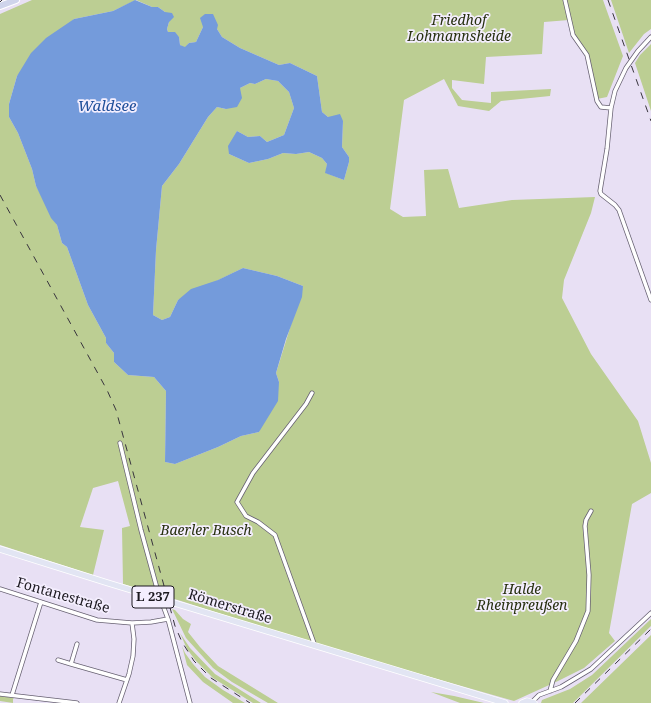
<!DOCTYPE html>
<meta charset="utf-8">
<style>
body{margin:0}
canvas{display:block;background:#e8e0f4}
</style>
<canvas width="651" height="703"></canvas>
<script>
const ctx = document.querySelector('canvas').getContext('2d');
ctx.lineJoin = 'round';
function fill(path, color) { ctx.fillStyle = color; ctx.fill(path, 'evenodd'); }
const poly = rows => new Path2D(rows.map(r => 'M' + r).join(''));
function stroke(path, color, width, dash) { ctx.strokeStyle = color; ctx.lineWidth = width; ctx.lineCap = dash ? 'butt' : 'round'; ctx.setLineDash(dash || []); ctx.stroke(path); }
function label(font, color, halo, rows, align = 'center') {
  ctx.font = font + ' "Noto Serif",serif'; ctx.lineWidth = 3.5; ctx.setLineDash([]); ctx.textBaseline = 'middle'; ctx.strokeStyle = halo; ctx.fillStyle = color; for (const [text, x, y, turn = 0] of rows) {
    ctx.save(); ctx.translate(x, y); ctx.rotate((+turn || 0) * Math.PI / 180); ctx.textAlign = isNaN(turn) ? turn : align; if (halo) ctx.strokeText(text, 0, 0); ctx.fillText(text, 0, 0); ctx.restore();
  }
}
const green = poly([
 [32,0,603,0,623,56,607,97,597,99,587,55,573,34,569,20,544,22,542,54,486,57,484,84,452,80,452,88,462,100,491,103,491,92,551,89,550,96,501,101,489,111,458,106,444,79,404,100,390,209,403,217,426,216,424,170,448,169,459,208,512,200,595,197,591,213,564,280,562,298,591,354,638,421,651,463,651,493,632,504,609,633,615,641,584,668,558,681,514,701,311,643,181,601,123,584,122,528,130,526,118,481,93,488,80,527,104,530,93,575,0,545,0,14],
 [136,0,152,7,158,7,165,12,169,22,167,29,168,32,179,37,180,45,185,48,189,43,196,42,203,27,217,29,222,37,240,48,279,65,290,63,317,76,322,112,328,117,343,121,342,147,349,157,349,162,344,180,326,173,327,164,322,158,309,152,296,154,283,153,268,159,249,163,229,154,237,131,248,137,260,136,267,142,284,135,294,108,289,92,278,81,266,79,255,84,250,83,240,88,226,109,217,107,208,117,179,164,162,186,156,250,153,315,162,320,170,317,178,300,243,268,277,276,303,286,276,373,279,382,259,432,241,436,218,447,175,464,165,462,166,391,154,377,128,375,114,362,114,353,106,343,106,338,88,305,67,247,62,243,57,225,36,186,32,169,18,133,9,117,9,104,17,76,74,19,113,11],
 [611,0,651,0,651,29,644,34,629,53],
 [651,44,651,111,635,63,640,55],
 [172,609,175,610,183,619,191,624,188,632,200,647,218,666,278,703,268,703,232,682,213,668,186,638],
 [651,619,651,626,573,703,541,703,542,700,570,689,592,675],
 [180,633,190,648,215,674,261,703,253,703,213,678,196,661,187,649],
 [651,635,651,703,581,703],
 [182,646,185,653,193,664,205,677,223,690,245,703,233,703,203,682,187,665],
 [431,692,454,696,484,703,460,703],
 [0,696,14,698,13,699,13,703,0,701]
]);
const water = poly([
 [135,0,152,7,158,7,165,12,172,13,174,17,169,22,167,29,168,32,175,32,179,37,180,45,185,47,189,43,196,42,203,27,200,18,205,14,213,14,218,25,217,29,222,37,240,48,279,65,290,63,317,76,322,112,328,117,340,114,343,121,342,147,349,157,349,162,344,180,325,173,327,164,322,158,309,152,296,154,283,153,268,159,249,163,229,154,228,146,237,131,248,137,260,136,267,142,284,135,294,108,289,92,278,81,266,79,255,84,250,83,240,88,242,98,237,107,226,109,217,107,208,117,179,164,162,186,156,250,153,315,162,320,170,317,178,300,191,289,218,280,243,268,277,276,303,286,302,297,286,339,276,373,279,382,278,401,259,432,241,436,218,447,175,464,165,462,166,391,154,377,128,375,114,362,114,353,106,343,106,338,88,305,67,247,62,243,57,225,51,218,36,186,32,169,18,133,9,117,9,104,17,76,31,53,46,38,74,19,113,11]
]);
const street = poly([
 [565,0,573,35,587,55,597,101,601,107,611,108],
 [651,37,638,51,626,68,615,91,611,108,607,149,600,191,601,194,615,205,619,210,651,300],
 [312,393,306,404,253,473,237,502,246,516,258,522,275,535,315,646],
 [120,443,141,530,158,592,168,619,190,703],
 [0,589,97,620,132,623,151,622,168,619],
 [58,660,71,664,77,644],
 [71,664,127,680],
 [550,691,553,680,576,641,588,611,589,575,585,526,586,520,591,511],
 [0,694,77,703],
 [12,695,41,602],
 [532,702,539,695,561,687,591,669,651,613],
 [119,703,129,674,133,656,134,639,132,623]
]);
const primary = poly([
 [0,549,108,583,505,703],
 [522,703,527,701,534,703]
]);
const highway = poly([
 [0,6,16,0]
]);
const rail = poly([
 [608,0,651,121],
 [0,2,2,0],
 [0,195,107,390,116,410,175,626,182,642,194,661,211,678,250,703],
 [575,703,651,629]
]);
const shields = [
 [153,597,42]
];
const shieldNames = [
 ["L 237",153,597]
];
const parkNames = [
 ["Friedhof",459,21],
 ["Lohmannsheide",459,37],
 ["Baerler Busch",206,531],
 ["Halde",522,590],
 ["Rheinpreußen",522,606]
];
const streetNames = [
 ["Fontanestraße",63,596,16],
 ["Römerstraße",230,607,17]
];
const waterNames = [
 ["Waldsee",107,107]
];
fill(green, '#bcce93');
fill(water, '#749bdb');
stroke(street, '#676172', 5);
stroke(primary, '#fff', 7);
stroke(highway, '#fff', 8);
stroke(street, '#fff', 3.5);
stroke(primary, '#e2e5f3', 5.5);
stroke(highway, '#cfd4eb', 6);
stroke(rail, '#38343d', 1, [7, 7]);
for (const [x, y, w] of shields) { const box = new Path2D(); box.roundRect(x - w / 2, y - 11, w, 22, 3); ctx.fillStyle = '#f4eefe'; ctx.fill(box); stroke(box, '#1c1920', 1); }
label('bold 13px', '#1c1920', null, shieldNames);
label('italic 14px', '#27300f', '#f4eefe', parkNames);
label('14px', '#1c1920', '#f4eefe', streetNames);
label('italic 15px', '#204f9b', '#f4eefe', waterNames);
</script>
